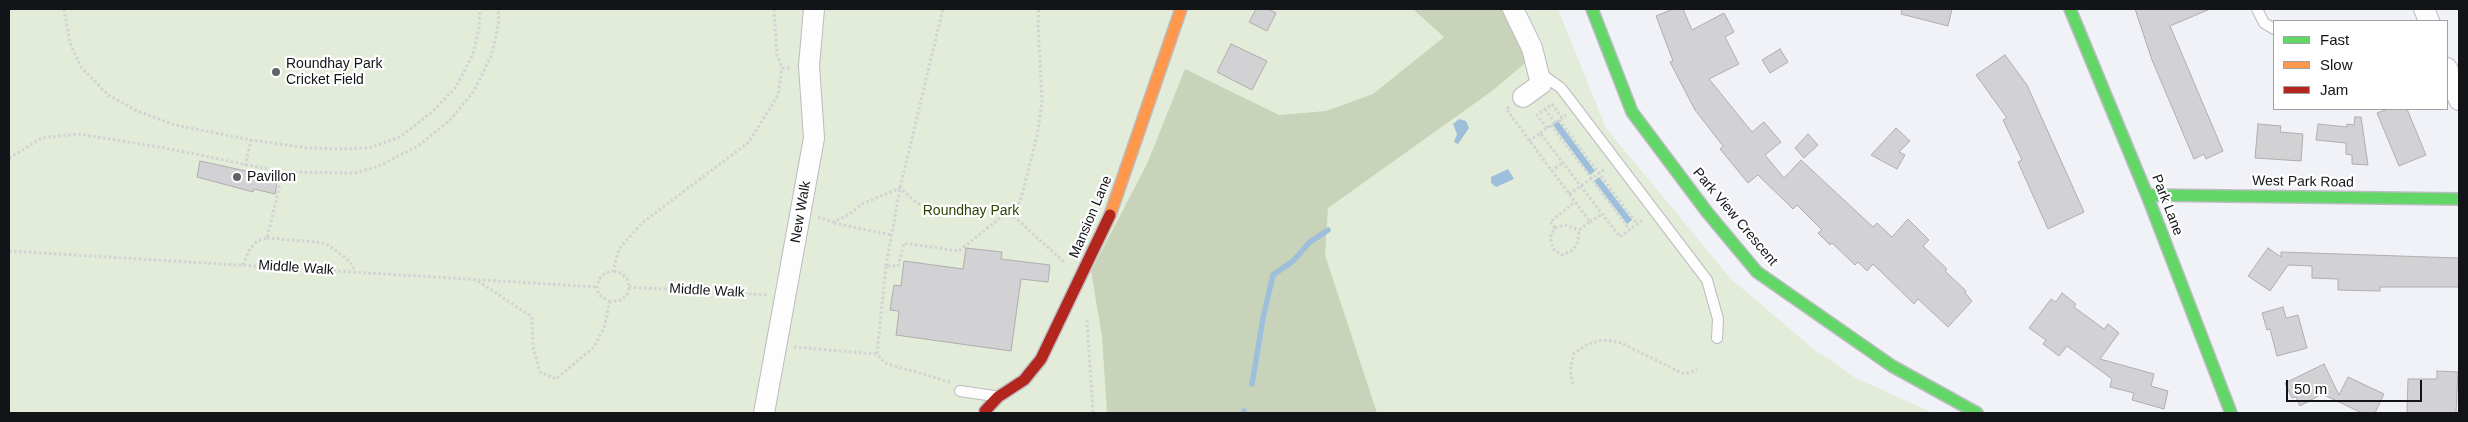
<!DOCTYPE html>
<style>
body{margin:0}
#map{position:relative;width:2468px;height:422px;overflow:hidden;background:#f0f2f8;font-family:Helvetica,sans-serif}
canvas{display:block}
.frame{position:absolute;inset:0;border:10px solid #131418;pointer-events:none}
.legend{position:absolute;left:2273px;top:20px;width:175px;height:90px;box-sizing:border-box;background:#fff;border:1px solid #a1a1a3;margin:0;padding:6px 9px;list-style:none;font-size:15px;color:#131418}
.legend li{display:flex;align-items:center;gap:10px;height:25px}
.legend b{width:25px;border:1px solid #a1a1a3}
.scale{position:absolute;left:2286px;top:380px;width:136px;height:22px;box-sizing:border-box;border:2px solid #131418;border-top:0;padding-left:6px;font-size:15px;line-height:18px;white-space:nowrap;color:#131418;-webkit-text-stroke:4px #fff;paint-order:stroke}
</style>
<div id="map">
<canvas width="2468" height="422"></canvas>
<div class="frame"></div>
<ul class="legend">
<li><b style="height:6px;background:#63d668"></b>Fast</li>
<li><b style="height:6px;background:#ff974d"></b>Slow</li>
<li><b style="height:6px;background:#b3261e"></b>Jam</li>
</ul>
<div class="scale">50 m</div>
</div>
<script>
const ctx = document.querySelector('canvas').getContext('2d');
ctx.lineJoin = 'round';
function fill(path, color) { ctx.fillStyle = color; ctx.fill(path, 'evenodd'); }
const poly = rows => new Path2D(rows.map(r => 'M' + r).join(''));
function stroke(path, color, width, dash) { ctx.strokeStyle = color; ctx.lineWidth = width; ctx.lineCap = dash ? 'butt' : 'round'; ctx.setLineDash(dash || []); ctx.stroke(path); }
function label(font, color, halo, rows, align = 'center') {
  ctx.font = font + ' Helvetica,sans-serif'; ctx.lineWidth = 4.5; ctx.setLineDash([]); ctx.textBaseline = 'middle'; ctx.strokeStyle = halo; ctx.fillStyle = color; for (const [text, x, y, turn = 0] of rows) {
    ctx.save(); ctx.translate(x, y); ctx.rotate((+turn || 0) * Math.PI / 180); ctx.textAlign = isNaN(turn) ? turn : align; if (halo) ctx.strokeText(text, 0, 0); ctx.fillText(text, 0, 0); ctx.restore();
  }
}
const green = poly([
 [9,9,1558,9,1606,128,1731,279,1815,350,1856,378,1933,413,9,413]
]);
const forest = poly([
 [1413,9,1516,9,1536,54,1492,91,1328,208,1325,255,1377,413,1107,413,1102,336,1091,271,1147,164,1185,69,1279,115,1326,111,1373,94,1444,37]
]);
const water = poly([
 [1459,119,1466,121,1469,128,1458,144,1454,142,1457,134,1453,124],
 [1558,121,1595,171,1590,175,1553,125],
 [1508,169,1514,179,1496,187,1491,183,1491,177],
 [1599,177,1632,220,1627,224,1594,181]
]);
const stream = poly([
 [1252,384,1263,318,1273,275,1293,261,1310,242,1328,230],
 [1244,413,1244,411]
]);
const building = poly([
 [1256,9,1268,9,1276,13,1267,31,1249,22,1256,9],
 [1673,9,1683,9,1692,30,1724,13,1734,32,1725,37,1739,64,1709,79,1752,132,1764,122,1781,142,1765,155,1784,178,1801,160,1873,227,1877,223,1892,237,1908,219,1929,240,1923,246,1947,269,1945,271,1966,291,1965,293,1972,301,1948,327,1918,299,1914,304,1873,264,1867,271,1858,262,1855,265,1832,243,1830,245,1818,233,1822,230,1797,205,1793,209,1758,175,1748,183,1720,149,1723,146,1695,110,1670,62,1673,61,1656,16,1673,9],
 [1902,9,1952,9,1948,26,1901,14,1902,9],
 [2135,9,2210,9,2170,26,2223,151,2206,159,2204,154,2194,159,2152,60,2135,9],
 [1231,44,1267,61,1252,90,1217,72,1231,44],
 [1780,49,1788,62,1770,73,1762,60,1780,49],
 [2005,55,2027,85,2084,212,2048,229,2018,162,2022,160,2003,120,2007,118,1976,75,2005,55],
 [2388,109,2407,109,2426,155,2399,166,2377,113,2388,109],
 [2355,117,2361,117,2368,165,2352,164,2352,155,2346,154,2346,143,2316,140,2318,124,2347,127,2347,124,2354,125,2355,117],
 [2258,124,2281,126,2280,132,2303,134,2301,161,2255,158,2258,124],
 [1896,128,1910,141,1899,152,1905,155,1897,169,1871,155,1896,128],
 [1808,134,1818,145,1804,158,1795,148,1808,134],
 [200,161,278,178,275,194,254,189,253,192,197,177,200,161],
 [966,248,1002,252,1001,259,1050,265,1048,282,1021,279,1011,351,896,335,899,311,890,310,894,285,901,286,904,261,963,269,966,248],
 [2268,248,2281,257,2281,252,2459,258,2459,287,2380,287,2380,291,2338,290,2338,279,2312,278,2312,266,2288,265,2270,291,2248,276,2268,248],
 [2062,293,2076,304,2074,307,2104,329,2108,324,2119,333,2100,359,2154,374,2151,386,2168,391,2164,409,2132,400,2134,393,2110,387,2112,379,2067,346,2059,356,2043,344,2046,340,2029,328,2051,299,2056,302,2062,293],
 [2283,307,2286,318,2298,315,2307,348,2277,356,2270,329,2267,330,2262,313,2283,307],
 [2324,364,2339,395,2348,377,2384,394,2375,413,2362,413,2322,394,2300,406,2296,397,2292,398,2285,383,2324,364],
 [2437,371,2458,372,2456,413,2407,413,2408,379,2437,379,2437,371]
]);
const path = poly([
 [64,9,70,43,81,67,108,95,137,111,175,125,251,140,308,148,342,149,369,148,400,137,433,111,456,87,473,54,479,28,480,9],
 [774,9,777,55,782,68,790,68],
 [1509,107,1506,109,1590,222,1579,230,1578,242,1573,250,1562,255,1553,249,1550,237,1555,228,1565,225,1579,230],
 [1545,109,1555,123],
 [1559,120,1637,224],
 [1551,125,1630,230],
 [1547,128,1537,115,1552,104,1562,118],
 [1540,133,1566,115],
 [1529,141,1540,133,1620,237,1644,219],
 [9,158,42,138,78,134,165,148,283,172,354,173,377,167,418,146,450,120,474,91,492,54,499,20,498,9],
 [245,166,251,140],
 [1551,171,1563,163],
 [1569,194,1605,169],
 [818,217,833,222,850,214,862,204,900,188,917,203,932,211,1008,211,1064,262],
 [1590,222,1602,214],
 [834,223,891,235],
 [1555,228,1550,222,1575,202],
 [267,238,316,242,328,245,346,258,353,266,355,272],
 [9,251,597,287],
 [243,265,249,250,257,241,267,238,283,172],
 [886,266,900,188,943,9],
 [478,281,532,317,533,347,540,372,556,379,594,347,604,328,610,302,621,300,627,295,629,287,627,279,621,273,614,271],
 [629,287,768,295],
 [610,302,599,295,597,287,599,279,605,273,613,271,619,249,642,223,749,142,778,95,782,68],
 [1087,320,1093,413],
 [794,347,877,354],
 [950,382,885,363,877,354,886,266,898,266,904,243,959,251,1020,202,1037,136,1042,102,1038,25,1039,9],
 [1573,384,1570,370,1574,353,1588,344,1603,340,1619,342,1684,374,1697,370]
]);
const lane = poly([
 [2257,9,2264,23,2274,29],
 [1540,73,1561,88,1707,280,1718,319,1717,338],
 [960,391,994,396]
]);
const street = poly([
 [1513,9,1532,48,1541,84,1523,97],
 [2424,9,2429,21],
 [2447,68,2459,100],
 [764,413,814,138,809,66,814,9]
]);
const fast = poly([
 [1592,9,1632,112,1707,212,1757,272,1892,366,1977,413],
 [2070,9,2147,195,2231,413],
 [2147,195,2459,199]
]);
const slow = poly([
 [1110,215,1181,9]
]);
const jam = poly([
 [985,411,998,397,1024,380,1041,359,1110,215]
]);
const markers = [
 [276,72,5,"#606266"],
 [237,177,5,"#606266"]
];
const poiNames = [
 ["Roundhay Park",286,64],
 ["Cricket Field",286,80],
 ["Pavillon",247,177]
];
const streetNames = [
 ["West Park Road",2303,182,1],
 ["Park Lane",2167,205,69],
 ["New Walk",801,212,-80],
 ["Mansion Lane",1091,217,-67],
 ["Park View Crescent",1735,217,50],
 ["Middle Walk",296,268,4],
 ["Middle Walk",707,291,3]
];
const parkNames = [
 ["Roundhay Park",971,211]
];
fill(green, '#e3ecd8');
fill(forest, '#c8d3b9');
fill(water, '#9dbfdb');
stroke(stream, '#9dbfdb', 5.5);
fill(building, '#d2d1d3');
stroke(building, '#afaeaf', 1);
stroke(lane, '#bbbcc0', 12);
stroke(street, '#bbbcc0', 22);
stroke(fast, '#bbbcc0', 14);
stroke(slow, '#bbbcc0', 14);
stroke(jam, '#bbbcc0', 14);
stroke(path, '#d1d3d4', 3, [2.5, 2.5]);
stroke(lane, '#fdfdfe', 10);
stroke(street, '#fdfdfe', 20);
stroke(fast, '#63d668', 11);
stroke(slow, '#ff974d', 11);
stroke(jam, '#b3261e', 11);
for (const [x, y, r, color] of markers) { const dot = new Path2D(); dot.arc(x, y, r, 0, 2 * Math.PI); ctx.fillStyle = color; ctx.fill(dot); stroke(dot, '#fff', 2); }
label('14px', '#131418', '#fff', poiNames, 'left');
label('14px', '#131418', '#fff', streetNames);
label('14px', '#304103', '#fff', parkNames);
</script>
